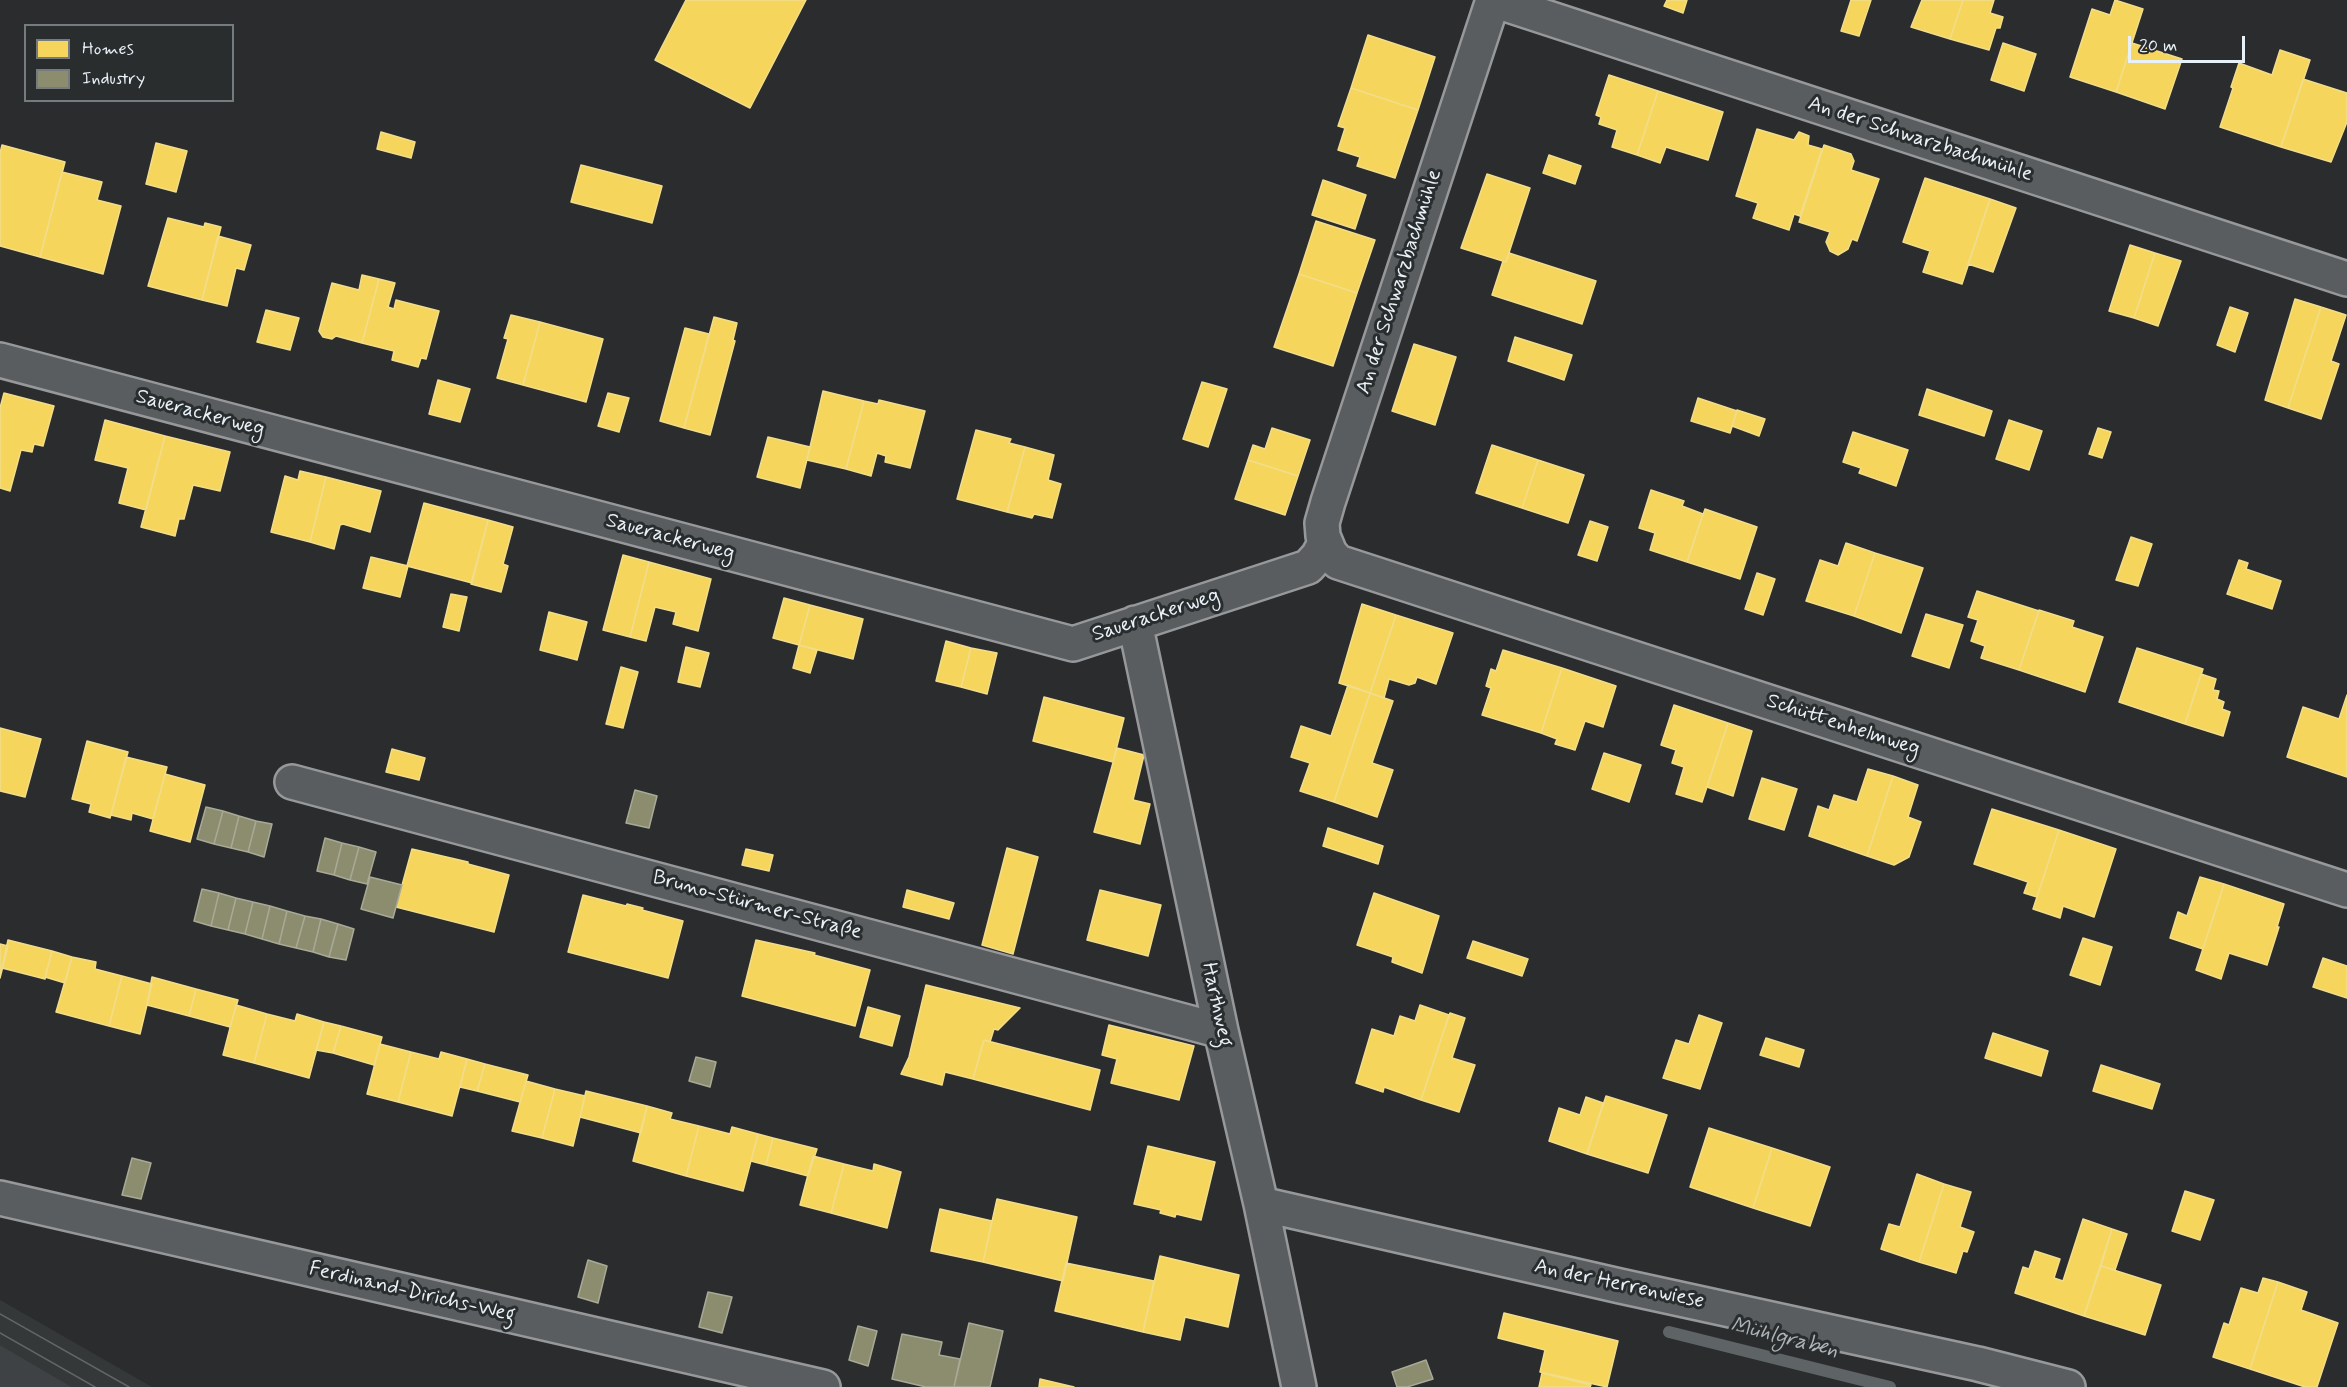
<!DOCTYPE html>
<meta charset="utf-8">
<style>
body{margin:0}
#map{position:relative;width:2347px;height:1387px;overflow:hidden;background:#2b2c2d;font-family:Mynerve,sans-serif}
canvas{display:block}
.legend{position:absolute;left:24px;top:24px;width:210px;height:78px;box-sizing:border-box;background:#2a2d2e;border:2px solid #767b7f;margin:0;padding:8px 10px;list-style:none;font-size:18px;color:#e8f1f8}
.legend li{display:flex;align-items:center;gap:12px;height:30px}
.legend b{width:30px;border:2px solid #767b7f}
.scale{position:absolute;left:2128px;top:36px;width:117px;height:27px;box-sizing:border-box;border:3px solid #e8f1f8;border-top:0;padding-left:8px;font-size:18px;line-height:21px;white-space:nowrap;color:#e8f1f8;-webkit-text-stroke:4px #2a2d2e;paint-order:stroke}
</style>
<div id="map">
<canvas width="2347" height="1387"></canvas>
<ul class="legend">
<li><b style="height:16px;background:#f6d55c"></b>Homes</li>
<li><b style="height:16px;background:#8c8c6e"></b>Industry</li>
</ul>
<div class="scale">20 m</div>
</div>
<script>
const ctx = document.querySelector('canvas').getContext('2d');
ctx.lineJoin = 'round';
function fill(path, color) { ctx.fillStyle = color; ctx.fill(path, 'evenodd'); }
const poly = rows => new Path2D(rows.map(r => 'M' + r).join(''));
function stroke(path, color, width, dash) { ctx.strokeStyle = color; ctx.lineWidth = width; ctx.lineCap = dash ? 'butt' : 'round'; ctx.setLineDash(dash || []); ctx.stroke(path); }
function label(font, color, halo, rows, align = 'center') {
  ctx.font = font + ' Mynerve,sans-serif'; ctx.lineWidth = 6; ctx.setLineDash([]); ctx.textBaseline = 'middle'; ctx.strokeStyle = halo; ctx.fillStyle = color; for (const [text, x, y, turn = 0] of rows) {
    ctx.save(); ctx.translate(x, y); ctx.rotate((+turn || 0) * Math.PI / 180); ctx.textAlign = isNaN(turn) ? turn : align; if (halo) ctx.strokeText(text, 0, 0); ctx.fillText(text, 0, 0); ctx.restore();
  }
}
const built = poly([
 [0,1300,152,1387,72,1387,0,1345]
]);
const green = poly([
 [0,1345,72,1387,0,1387]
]);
const homes = poly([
 [686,0,806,0,750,108,655,60,686,0],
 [1667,0,1687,0,1683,13,1664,6,1667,0],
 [1851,0,1871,0,1859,36,1841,31,1851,0],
 [1922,0,1963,0,1950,39,1911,27,1922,0],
 [1963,0,1994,0,1990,13,2003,17,2000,28,1996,28,1989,50,1950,39,1963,0],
 [2115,0,2143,9,2116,92,2070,77,2092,9,2110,15,2115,0],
 [1368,35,1435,57,1418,110,1351,88,1368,35],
 [2003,43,2036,54,2024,91,1991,80,2003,43],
 [2132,43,2182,59,2165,109,2116,92,2132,43],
 [2280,50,2310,60,2281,147,2220,127,2233,88,2231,87,2239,63,2272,75,2280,50],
 [1609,75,1658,91,1637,155,1612,147,1617,130,1599,124,1601,117,1596,115,1609,75],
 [2303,79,2347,93,2347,122,2331,162,2281,147,2303,79],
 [1351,88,1418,110,1395,178,1357,166,1360,157,1338,150,1345,128,1338,126,1351,88],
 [1658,91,1723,112,1708,160,1666,147,1660,163,1637,155,1658,91],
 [1757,129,1794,140,1799,132,1809,136,1808,145,1822,149,1800,216,1794,214,1789,230,1753,218,1758,203,1736,196,1757,129],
 [381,132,415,142,411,158,377,149,381,132],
 [156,143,187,151,176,192,146,184,156,143],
 [2,145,65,162,40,257,0,246,0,153,2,145],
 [1824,145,1851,154,1854,161,1851,170,1879,179,1857,241,1852,239,1848,249,1838,255,1830,251,1826,242,1830,232,1799,222,1824,145],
 [1549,155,1581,166,1575,184,1543,173,1549,155],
 [581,165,662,186,652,223,571,202,581,165],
 [62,172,102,182,97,200,121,206,103,274,40,257,62,172],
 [1487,174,1530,188,1506,262,1461,248,1487,174],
 [1925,178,1990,199,1962,284,1923,272,1930,251,1903,242,1925,178],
 [1323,180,1366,195,1355,229,1312,215,1323,180],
 [1990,199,2016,208,1993,272,1968,264,1990,199],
 [168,218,204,227,205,223,221,227,202,300,148,286,168,218],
 [1316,221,1375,240,1357,293,1299,274,1316,221],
 [218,236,251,245,244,270,236,268,227,306,202,300,218,236],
 [2130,245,2155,253,2134,318,2109,311,2130,245],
 [1509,253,1596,281,1582,324,1492,295,1503,261,1506,262,1509,253],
 [2155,253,2181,261,2158,326,2134,318,2155,253],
 [1299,274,1357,293,1333,366,1274,347,1299,274],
 [362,275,379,279,362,343,336,336,332,339,323,337,319,331,332,283,359,290,362,275],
 [379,279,395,283,388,307,394,309,396,300,439,311,426,359,421,358,418,367,392,360,394,351,362,343,379,279],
 [2295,299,2321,307,2288,408,2265,400,2295,299],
 [2230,307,2248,313,2235,352,2217,345,2230,307],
 [2321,307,2346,315,2331,361,2339,364,2321,419,2288,408,2321,307],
 [266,310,299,318,290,350,257,342,266,310],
 [511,315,540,322,523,385,497,378,508,339,504,338,511,315],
 [714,317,737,323,733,340,735,341,710,435,684,428,714,317],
 [540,322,603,339,586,402,523,385,540,322],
 [685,328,709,334,684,428,660,421,685,328],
 [1515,337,1572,355,1564,380,1508,361,1515,337],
 [1414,344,1456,357,1435,425,1392,411,1414,344],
 [438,380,470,389,460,422,429,414,438,380],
 [1202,382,1227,389,1208,447,1183,439,1202,382],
 [1927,389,1992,411,1984,436,1919,415,1927,389],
 [823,391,864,401,846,469,807,460,823,391],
 [4,393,54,406,43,446,34,444,32,452,21,450,10,491,0,488,0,408,4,393],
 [608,393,629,398,619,432,598,426,608,393],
 [1698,398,1737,411,1730,433,1691,421,1698,398],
 [879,400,925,411,910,468,885,462,886,456,877,453,871,476,846,469,864,401,878,404,879,400],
 [1737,410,1765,419,1759,436,1732,426,1737,410],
 [105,420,165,436,146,510,119,503,128,468,95,460,105,420],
 [2009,420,2042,431,2029,470,1996,459,2009,420],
 [1272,428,1310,440,1298,476,1248,460,1253,445,1265,449,1272,428],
 [2098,428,2111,432,2102,458,2089,454,2098,428],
 [976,430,1011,439,1009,443,1025,447,1007,512,957,499,976,430],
 [1853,432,1908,450,1896,486,1859,473,1861,468,1843,462,1853,432],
 [165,436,230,452,220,491,193,485,184,519,179,519,175,536,141,527,165,436],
 [768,437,810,447,800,488,757,477,768,437],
 [1492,445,1538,460,1522,508,1476,493,1492,445],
 [1025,447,1054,455,1048,480,1061,484,1052,518,1034,514,1032,518,1007,512,1025,447],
 [1248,460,1298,476,1285,515,1235,499,1248,460],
 [1538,460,1584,475,1568,523,1522,508,1538,460],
 [300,471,326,477,310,542,271,532,285,476,298,480,300,471],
 [326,477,381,491,370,532,343,524,340,525,334,549,310,542,326,477],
 [1651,490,1684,501,1682,506,1703,514,1687,562,1650,550,1655,533,1639,528,1651,490],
 [424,503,488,520,472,583,407,566,424,503],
 [1705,509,1757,527,1740,579,1687,562,1705,509],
 [488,520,513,527,503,564,508,566,501,592,471,584,488,520],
 [1590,521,1608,527,1597,561,1578,555,1590,521],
 [2131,537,2152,544,2138,586,2116,580,2131,537],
 [1846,543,1875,553,1854,616,1806,601,1820,560,1838,566,1846,543],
 [1875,553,1923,568,1901,633,1854,616,1875,553],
 [623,555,649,562,630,637,603,630,623,555],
 [371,557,408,566,400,597,363,588,371,557],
 [2239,560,2248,563,2246,569,2281,581,2272,609,2227,594,2239,560],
 [649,562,711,579,698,631,673,624,676,612,655,607,646,641,630,637,649,562],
 [1757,573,1775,579,1763,615,1745,609,1757,573],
 [1977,591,2039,611,2019,670,1981,658,1985,646,1971,641,1978,620,1968,617,1977,591],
 [451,594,467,597,459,631,443,627,451,594],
 [784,598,810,605,799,645,773,638,784,598],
 [1362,604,1396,615,1370,693,1339,683,1362,604],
 [810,605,863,619,853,659,799,645,810,605],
 [2039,610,2074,621,2072,627,2103,637,2085,692,2019,670,2039,610],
 [549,612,587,622,577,660,540,650,549,612],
 [1926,614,1963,625,1949,668,1912,656,1926,614],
 [1396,615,1453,633,1436,684,1417,677,1415,683,1409,685,1389,679,1384,698,1370,693,1396,615],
 [946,641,971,648,961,687,936,681,946,641],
 [799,645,817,650,810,673,793,668,799,645],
 [686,647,709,653,700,687,678,682,686,647],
 [971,648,997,653,987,694,961,687,971,648],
 [2137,648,2203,669,2185,724,2119,702,2137,648],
 [1503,650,1562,668,1541,733,1482,715,1491,688,1486,686,1491,669,1496,671,1503,650],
 [621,667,638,672,623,728,606,724,621,667],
 [1562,668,1616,686,1603,727,1585,721,1575,750,1555,744,1557,739,1541,733,1562,668],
 [2201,674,2216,679,2213,690,2219,691,2217,699,2224,702,2222,709,2230,712,2223,736,2185,724,2201,674],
 [1348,685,1370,693,1334,802,1300,791,1310,763,1291,757,1301,726,1331,736,1348,685],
 [1370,693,1393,701,1372,763,1393,770,1377,817,1334,802,1370,693],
 [2347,695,2347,777,2287,757,2303,707,2339,719,2347,695],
 [1044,697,1124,718,1113,762,1033,741,1044,697],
 [1674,705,1728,723,1702,802,1676,794,1684,767,1672,763,1676,750,1661,745,1674,705],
 [1728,723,1752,731,1733,796,1707,787,1728,723],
 [0,728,41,739,25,797,0,791,0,728],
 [87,741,128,752,110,818,89,812,91,804,72,799,87,741],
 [1117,748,1144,755,1133,800,1150,804,1140,844,1094,832,1117,748],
 [392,749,425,758,419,780,386,772,392,749],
 [1604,753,1641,765,1629,802,1592,789,1604,753],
 [126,757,167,767,153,819,132,813,131,820,111,815,126,757],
 [1868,769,1893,776,1867,856,1809,836,1818,806,1829,810,1834,795,1857,802,1868,769],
 [165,774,205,785,190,842,150,831,165,774],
 [1893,776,1918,785,1908,817,1921,822,1909,857,1894,865,1867,856,1893,776],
 [1762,778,1797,789,1784,830,1749,819,1762,778],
 [1992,809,2059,830,2037,897,2024,893,2028,882,1974,864,1992,809],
 [1328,828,1383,846,1378,864,1323,846,1328,828],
 [2059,830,2116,849,2094,917,2063,906,2060,918,2033,909,2059,830],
 [1007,848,1038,857,1013,954,982,945,1007,848],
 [412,849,468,862,468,864,509,875,494,932,396,907,412,849],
 [746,849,773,855,769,871,742,865,746,849],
 [2200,877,2224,884,2203,949,2170,938,2178,912,2187,916,2200,877],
 [2224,884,2284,904,2277,927,2279,927,2267,965,2229,953,2221,979,2196,970,2224,884],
 [907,890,954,903,949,919,903,907,907,890],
 [1100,890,1161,905,1148,956,1087,940,1100,890],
 [1374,893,1439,916,1422,973,1392,962,1393,957,1357,945,1374,893],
 [583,895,626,906,627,904,643,908,642,910,683,921,668,978,568,952,583,895],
 [2083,938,2112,947,2100,985,2070,975,2083,938],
 [8,940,52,951,45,979,2,968,8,940],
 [756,940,815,953,814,955,870,970,855,1026,742,996,756,940],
 [1473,941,1528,959,1522,976,1467,958,1473,941],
 [0,944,8,946,0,978,0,944],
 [52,951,72,957,65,983,45,977,52,951],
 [72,957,96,962,95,969,122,976,109,1026,56,1012,72,957],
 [2323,958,2347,966,2347,998,2313,987,2323,958],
 [122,976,152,984,140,1034,109,1026,122,976],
 [152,977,196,989,189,1016,147,1005,152,977],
 [926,985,1020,1008,998,1030,994,1029,990,1042,984,1040,973,1079,945,1072,942,1085,901,1074,909,1057,926,985],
 [196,989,238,1000,230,1027,189,1016,196,989],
 [236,1005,267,1014,254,1063,223,1055,236,1005],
 [1420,1005,1449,1015,1421,1100,1384,1087,1383,1092,1356,1083,1372,1029,1394,1036,1400,1016,1415,1021,1420,1005],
 [868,1007,900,1016,892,1046,860,1037,868,1007],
 [1450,1013,1465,1018,1452,1058,1475,1065,1459,1112,1421,1100,1450,1013],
 [267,1014,295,1021,297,1014,324,1022,309,1078,254,1063,267,1014],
 [1699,1015,1722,1023,1700,1089,1663,1078,1676,1040,1689,1044,1699,1015],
 [324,1022,341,1026,333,1053,316,1050,324,1022],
 [1109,1025,1194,1046,1179,1100,1111,1083,1117,1059,1102,1055,1109,1025],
 [341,1026,382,1037,374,1065,333,1053,341,1026],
 [1993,1033,2048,1051,2041,1076,1985,1058,1993,1033],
 [1766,1038,1804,1050,1799,1067,1760,1055,1766,1038],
 [984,1040,1100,1070,1090,1110,973,1079,984,1040],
 [380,1044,411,1052,398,1102,367,1094,380,1044],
 [411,1052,439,1059,441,1052,467,1059,452,1116,398,1102,411,1052],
 [467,1059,485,1064,477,1091,460,1087,467,1059],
 [485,1064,528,1075,520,1102,477,1091,485,1064],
 [2101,1065,2160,1084,2152,1109,2093,1091,2101,1065],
 [526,1081,555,1089,542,1138,512,1131,526,1081],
 [555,1089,585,1096,573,1146,542,1138,555,1089],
 [586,1091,647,1106,641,1133,580,1117,586,1091],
 [1606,1096,1667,1115,1648,1173,1587,1154,1606,1096],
 [1586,1097,1603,1103,1587,1154,1549,1141,1559,1108,1580,1115,1586,1097],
 [647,1106,672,1113,670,1119,699,1126,686,1176,633,1161,647,1106],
 [699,1126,730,1134,732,1127,758,1134,743,1191,686,1176,699,1126],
 [1709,1128,1772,1148,1753,1208,1690,1187,1709,1128],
 [758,1134,773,1138,766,1165,751,1161,758,1134],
 [773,1138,817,1149,808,1176,766,1165,773,1138],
 [1148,1146,1215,1162,1201,1220,1176,1214,1175,1217,1160,1213,1161,1210,1134,1204,1148,1146],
 [1772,1148,1830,1167,1810,1226,1753,1208,1772,1148],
 [813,1156,844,1164,831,1213,800,1205,813,1156],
 [844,1164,873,1171,874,1164,901,1172,887,1228,831,1213,844,1164],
 [1917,1174,1944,1184,1919,1262,1881,1249,1889,1224,1900,1227,1917,1174],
 [1944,1184,1971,1192,1960,1227,1974,1232,1967,1252,1963,1251,1956,1273,1919,1262,1944,1184],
 [2185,1191,2214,1200,2200,1240,2172,1231,2185,1191],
 [997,1199,1077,1217,1063,1281,983,1262,997,1199],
 [940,1209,992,1221,983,1262,931,1251,940,1209],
 [2083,1219,2112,1229,2084,1316,2015,1293,2023,1267,2029,1269,2035,1251,2060,1259,2054,1278,2063,1281,2083,1219],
 [2112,1229,2127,1234,2115,1270,2101,1266,2112,1229],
 [1160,1256,1239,1275,1228,1327,1185,1317,1180,1340,1143,1332,1160,1256],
 [1066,1263,1154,1281,1143,1332,1055,1311,1066,1263],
 [2101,1266,2161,1285,2145,1335,2084,1316,2101,1266],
 [2263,1278,2278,1282,2250,1369,2213,1357,2224,1323,2229,1325,2241,1288,2258,1293,2263,1278],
 [2278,1282,2307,1292,2301,1310,2338,1323,2317,1387,2305,1387,2250,1369,2278,1282],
 [1504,1313,1618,1341,1607,1387,1540,1372,1545,1350,1498,1338,1504,1313],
 [1542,1373,1591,1385,1590,1387,1539,1387,1542,1373],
 [1040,1379,1074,1387,1039,1387,1040,1379]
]);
const industry = poly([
 [635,790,657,796,649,828,626,823,635,790],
 [206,807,223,811,214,844,197,839,206,807],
 [223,811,239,816,231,848,214,844,223,811],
 [239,816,256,821,248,852,231,848,239,816],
 [256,821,272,824,264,857,248,852,256,821],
 [325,838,342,843,334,875,317,871,325,838],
 [342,843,359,847,350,880,334,875,342,843],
 [359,847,376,852,367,884,350,880,359,847],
 [370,877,402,885,393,918,361,909,370,877],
 [202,889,219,893,211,926,194,921,202,889],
 [219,893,236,898,228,930,211,926,219,893],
 [236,898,253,902,245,934,228,930,236,898],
 [253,902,270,906,262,939,245,934,253,902],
 [270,906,287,911,279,944,262,939,270,906],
 [287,911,305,916,296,948,279,944,287,911],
 [305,916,321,919,313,952,296,948,305,916],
 [321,919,338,924,329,957,313,952,321,919],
 [338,924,354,929,346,960,329,957,338,924],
 [696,1057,716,1062,710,1087,689,1081,696,1057],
 [132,1158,151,1163,141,1199,122,1195,132,1158],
 [588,1260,607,1266,598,1303,578,1297,588,1260],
 [708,1292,732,1297,722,1333,699,1327,708,1292],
 [969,1323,1003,1331,990,1387,954,1387,969,1323],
 [858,1326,877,1331,868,1366,849,1360,858,1326],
 [902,1334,942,1342,939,1355,960,1359,954,1387,926,1387,892,1379,902,1334],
 [1426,1360,1433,1379,1407,1387,1397,1387,1392,1372,1426,1360]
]);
const stream = poly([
 [1669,1332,1890,1387]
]);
const street = poly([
 [1493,0,1328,502,1322,523,1323,536,1330,553,1338,562,2347,890],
 [1493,0,2347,279],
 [0,360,1073,644,1308,567,1318,556,1325,543],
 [1135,623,1221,1031,1261,1204,1299,1387],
 [292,782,1221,1031],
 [0,1198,823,1387],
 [1261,1204,1620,1286,1978,1364,2068,1387]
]);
const tram = poly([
 [0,1314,129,1387],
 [0,1333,95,1387]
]);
const streetNames = [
 ["An der Schwarzbachmühle",1920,140,18],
 ["An der Schwarzbachmühle",1400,282,-72],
 ["Sauerackerweg",200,414,15],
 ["Sauerackerweg",670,538,15],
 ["Sauerackerweg",1156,616,-18],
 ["Schüttenhelmweg",1843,726,18],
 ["Bruno-Stürmer-Straße",757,906,15],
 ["Harthweg",1216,1005,78],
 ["An der Herrenwiese",1619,1285,12],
 ["Ferdinand-Dirichs-Weg",412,1293,13]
];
const waterNames = [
 ["Mühlgraben",1784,1339,14]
];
fill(built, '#353839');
fill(green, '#3f4244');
fill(homes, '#f6d55c');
stroke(homes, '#f2dd8b', 1.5);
fill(industry, '#8c8c6e');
stroke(industry, '#a8aa97', 1.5);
stroke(stream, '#5e6365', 12);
stroke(street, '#96989a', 38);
stroke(street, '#5a5d60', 33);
stroke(tram, '#636566', 1.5);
label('21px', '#e8f1f8', '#2a2d2e', streetNames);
label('italic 22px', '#acb3b9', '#2a2d2e', waterNames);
</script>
